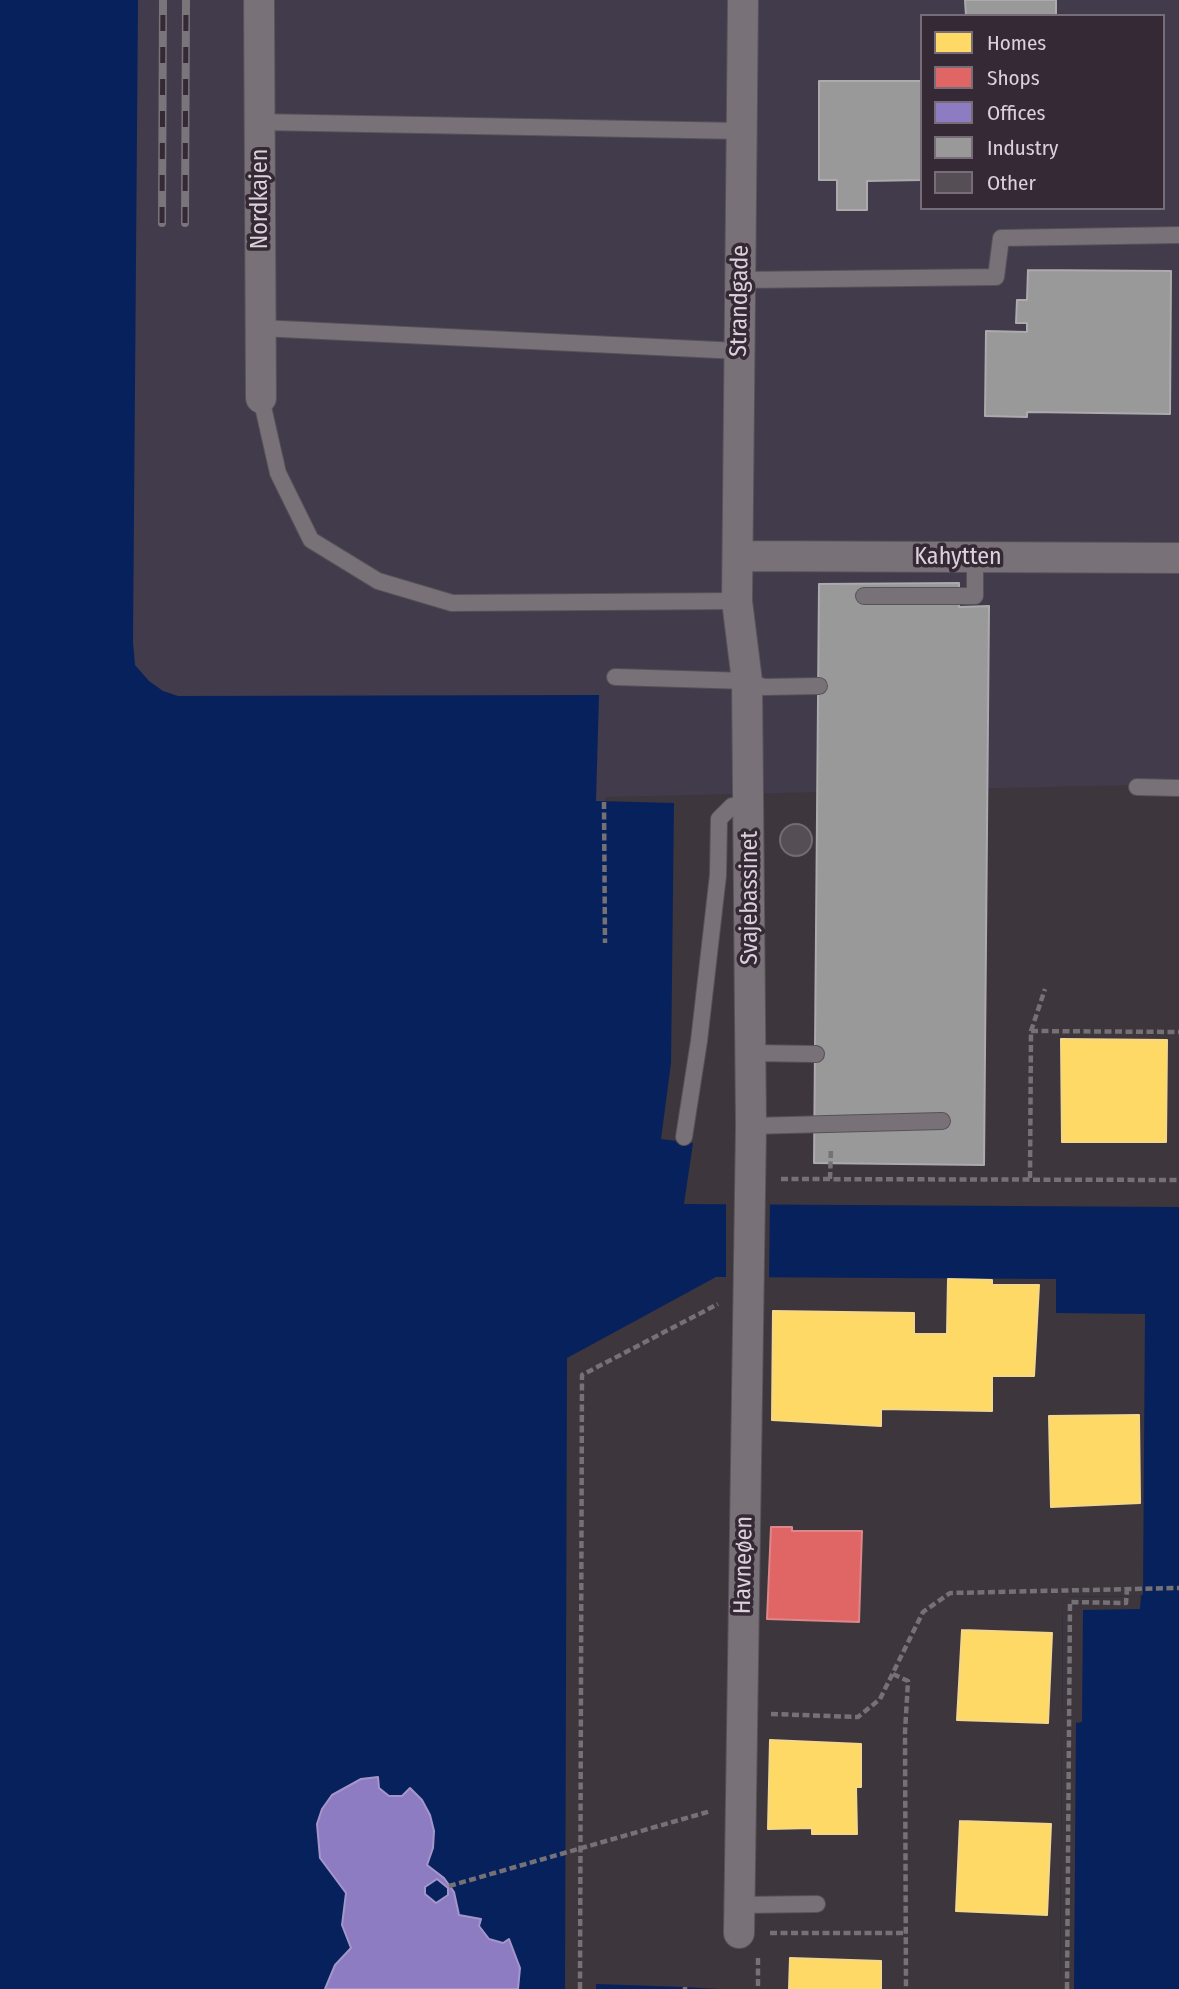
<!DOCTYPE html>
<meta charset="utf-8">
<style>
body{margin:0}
#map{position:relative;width:1179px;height:1989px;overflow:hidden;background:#3d363d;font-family:"Fira Sans Condensed",sans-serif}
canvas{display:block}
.legend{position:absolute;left:920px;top:14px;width:245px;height:196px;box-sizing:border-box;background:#352936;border:2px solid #776d78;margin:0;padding:9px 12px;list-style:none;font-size:21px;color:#dad2db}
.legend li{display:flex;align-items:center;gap:14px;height:35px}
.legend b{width:35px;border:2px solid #776d78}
</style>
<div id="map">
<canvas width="1179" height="1989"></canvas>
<ul class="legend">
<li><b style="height:19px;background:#ffd966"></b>Homes</li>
<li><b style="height:19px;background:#e06666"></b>Shops</li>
<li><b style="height:19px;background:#8e7cc3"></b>Offices</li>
<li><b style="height:19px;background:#999"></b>Industry</li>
<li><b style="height:19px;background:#554f55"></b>Other</li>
</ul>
</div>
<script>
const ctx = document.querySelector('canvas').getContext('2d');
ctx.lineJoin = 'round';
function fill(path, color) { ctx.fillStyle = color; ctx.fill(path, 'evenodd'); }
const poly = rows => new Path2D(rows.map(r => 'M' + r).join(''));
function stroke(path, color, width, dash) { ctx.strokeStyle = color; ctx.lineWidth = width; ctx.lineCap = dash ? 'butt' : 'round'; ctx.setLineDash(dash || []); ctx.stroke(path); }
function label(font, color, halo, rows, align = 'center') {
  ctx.font = font + ' "Fira Sans Condensed",sans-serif'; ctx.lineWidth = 7; ctx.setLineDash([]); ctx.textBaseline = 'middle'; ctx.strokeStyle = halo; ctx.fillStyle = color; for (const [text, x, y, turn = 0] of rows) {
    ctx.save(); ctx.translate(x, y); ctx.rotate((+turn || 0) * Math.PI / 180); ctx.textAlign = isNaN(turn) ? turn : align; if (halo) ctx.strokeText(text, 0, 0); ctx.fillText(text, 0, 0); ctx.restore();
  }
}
const industrial = poly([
 [0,0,1179,0,1179,784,605,797,594,1106,0,1989],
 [922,16,1163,16,1163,208,922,208]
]);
const water = poly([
 [0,0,138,0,133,642,135,665,149,681,163,691,178,696,599,695,596,801,674,803,671,1063,661,1139,693,1143,684,1204,1179,1207,1179,1989,1060,1989,1063,1596,1140,1597,1143,1594,1145,1314,1056,1313,1056,1279,726,1277,716,1277,567,1358,565,1989,0,1989],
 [596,1984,685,1987,719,1989,596,1989]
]);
const pier = poly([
 [726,1200,770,1200,769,1281,726,1281],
 [1063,1596,1141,1597,1140,1609,1083,1610,1082,1722,1076,1723,1074,1989,1060,1989]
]);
const homes = poly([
 [1061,1039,1167,1040,1166,1142,1062,1142,1061,1039],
 [948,1279,992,1280,992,1285,1039,1285,1034,1376,992,1376,992,1411,881,1409,881,1426,772,1420,773,1311,914,1313,914,1334,947,1334,948,1279],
 [1139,1415,1140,1503,1051,1507,1049,1416,1139,1415],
 [962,1630,1052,1633,1048,1723,957,1720,962,1630],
 [770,1740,861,1744,861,1787,856,1787,857,1834,812,1834,812,1828,768,1829,770,1740],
 [960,1821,1051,1824,1047,1915,956,1911,960,1821],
 [790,1958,881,1961,881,1989,789,1989,790,1958]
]);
const shops = poly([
 [771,1527,792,1527,792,1531,862,1531,859,1622,767,1619,771,1527]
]);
const offices = poly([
 [378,1777,379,1788,389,1796,402,1796,410,1788,422,1800,430,1815,434,1831,433,1848,427,1865,444,1878,454,1892,459,1915,481,1919,479,1926,489,1939,503,1943,509,1939,520,1968,518,1989,325,1989,335,1965,351,1948,342,1925,346,1893,320,1858,317,1824,322,1809,332,1795,361,1779,378,1777],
 [437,1879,448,1888,448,1895,436,1903,425,1894,425,1887,437,1879]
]);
const industry = poly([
 [965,0,1056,0,1056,16,966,16,965,0],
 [819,81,922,81,922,180,867,181,867,210,837,210,837,180,819,180,819,81],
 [1028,270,1171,271,1170,414,1027,412,1027,417,985,416,986,331,1027,332,1027,323,1016,323,1017,300,1027,300,1028,270],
 [959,583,959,607,989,606,984,1165,814,1163,819,584,959,583]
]);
const building = poly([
 '780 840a16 16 0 1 1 32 0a16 16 0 1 1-32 0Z'
]);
const path = poly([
 [604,802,605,943],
 [1031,1031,1179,1032],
 [1030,1178,1031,1031,1045,989],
 [781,1179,1179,1180],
 [830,1179,831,1148],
 [893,1674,908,1681,905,1732,906,1989],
 [771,1714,858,1717,880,1699,923,1612,950,1593,1179,1588],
 [449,1886,711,1811],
 [770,1933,906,1933],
 [758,1958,758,1989],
 [580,1989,582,1375,718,1304],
 [685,1989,685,1987],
 [1067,1989,1070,1602,1126,1603,1127,1589]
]);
const lane = poly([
 [260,122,741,131],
 [741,280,996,277,1001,238,1179,235],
 [260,328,739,351],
 [261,398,278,473,311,540,378,581,452,603,737,601],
 [864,596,975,596,975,557],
 [615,677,747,681,764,687,819,686],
 [1137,787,1179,788],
 [751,1053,816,1054],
 [751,1126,942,1121],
 [684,1137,699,1041,718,875,719,819,732,806,750,805],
 [740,1905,817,1904]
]);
const street = poly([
 [259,0,261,398],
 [738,556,1179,558],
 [739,1933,751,1126,747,681,737,601,743,0]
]);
const rail = poly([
 [162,223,163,0],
 [185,223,186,0]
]);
const streetNames = [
 ["Nordkajen",260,199,-90],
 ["Strandgade",740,301,-89],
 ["Kahytten",958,557],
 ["Svajebassinet",750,898,-90],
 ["Havneøen",744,1565,-89]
];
fill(industrial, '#413b4b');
fill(water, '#07215d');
fill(pier, '#3d363d');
fill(homes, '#ffd966');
stroke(homes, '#f4d789', 2);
fill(shops, '#e06666');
stroke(shops, '#de8689', 2);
fill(offices, '#8e7cc3');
stroke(offices, '#a596ca', 2);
fill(industry, '#999');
stroke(industry, '#acaaad', 2);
fill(building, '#554f55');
stroke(building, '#726c72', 2);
stroke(lane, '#575258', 18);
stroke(street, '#575258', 32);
stroke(path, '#757175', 4.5, [7, 3.5]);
stroke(lane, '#787278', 16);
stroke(street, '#787278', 30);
stroke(rail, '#79757a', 8);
stroke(rail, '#352936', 5, [16]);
label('24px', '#dad2db', '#352936', streetNames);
</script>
